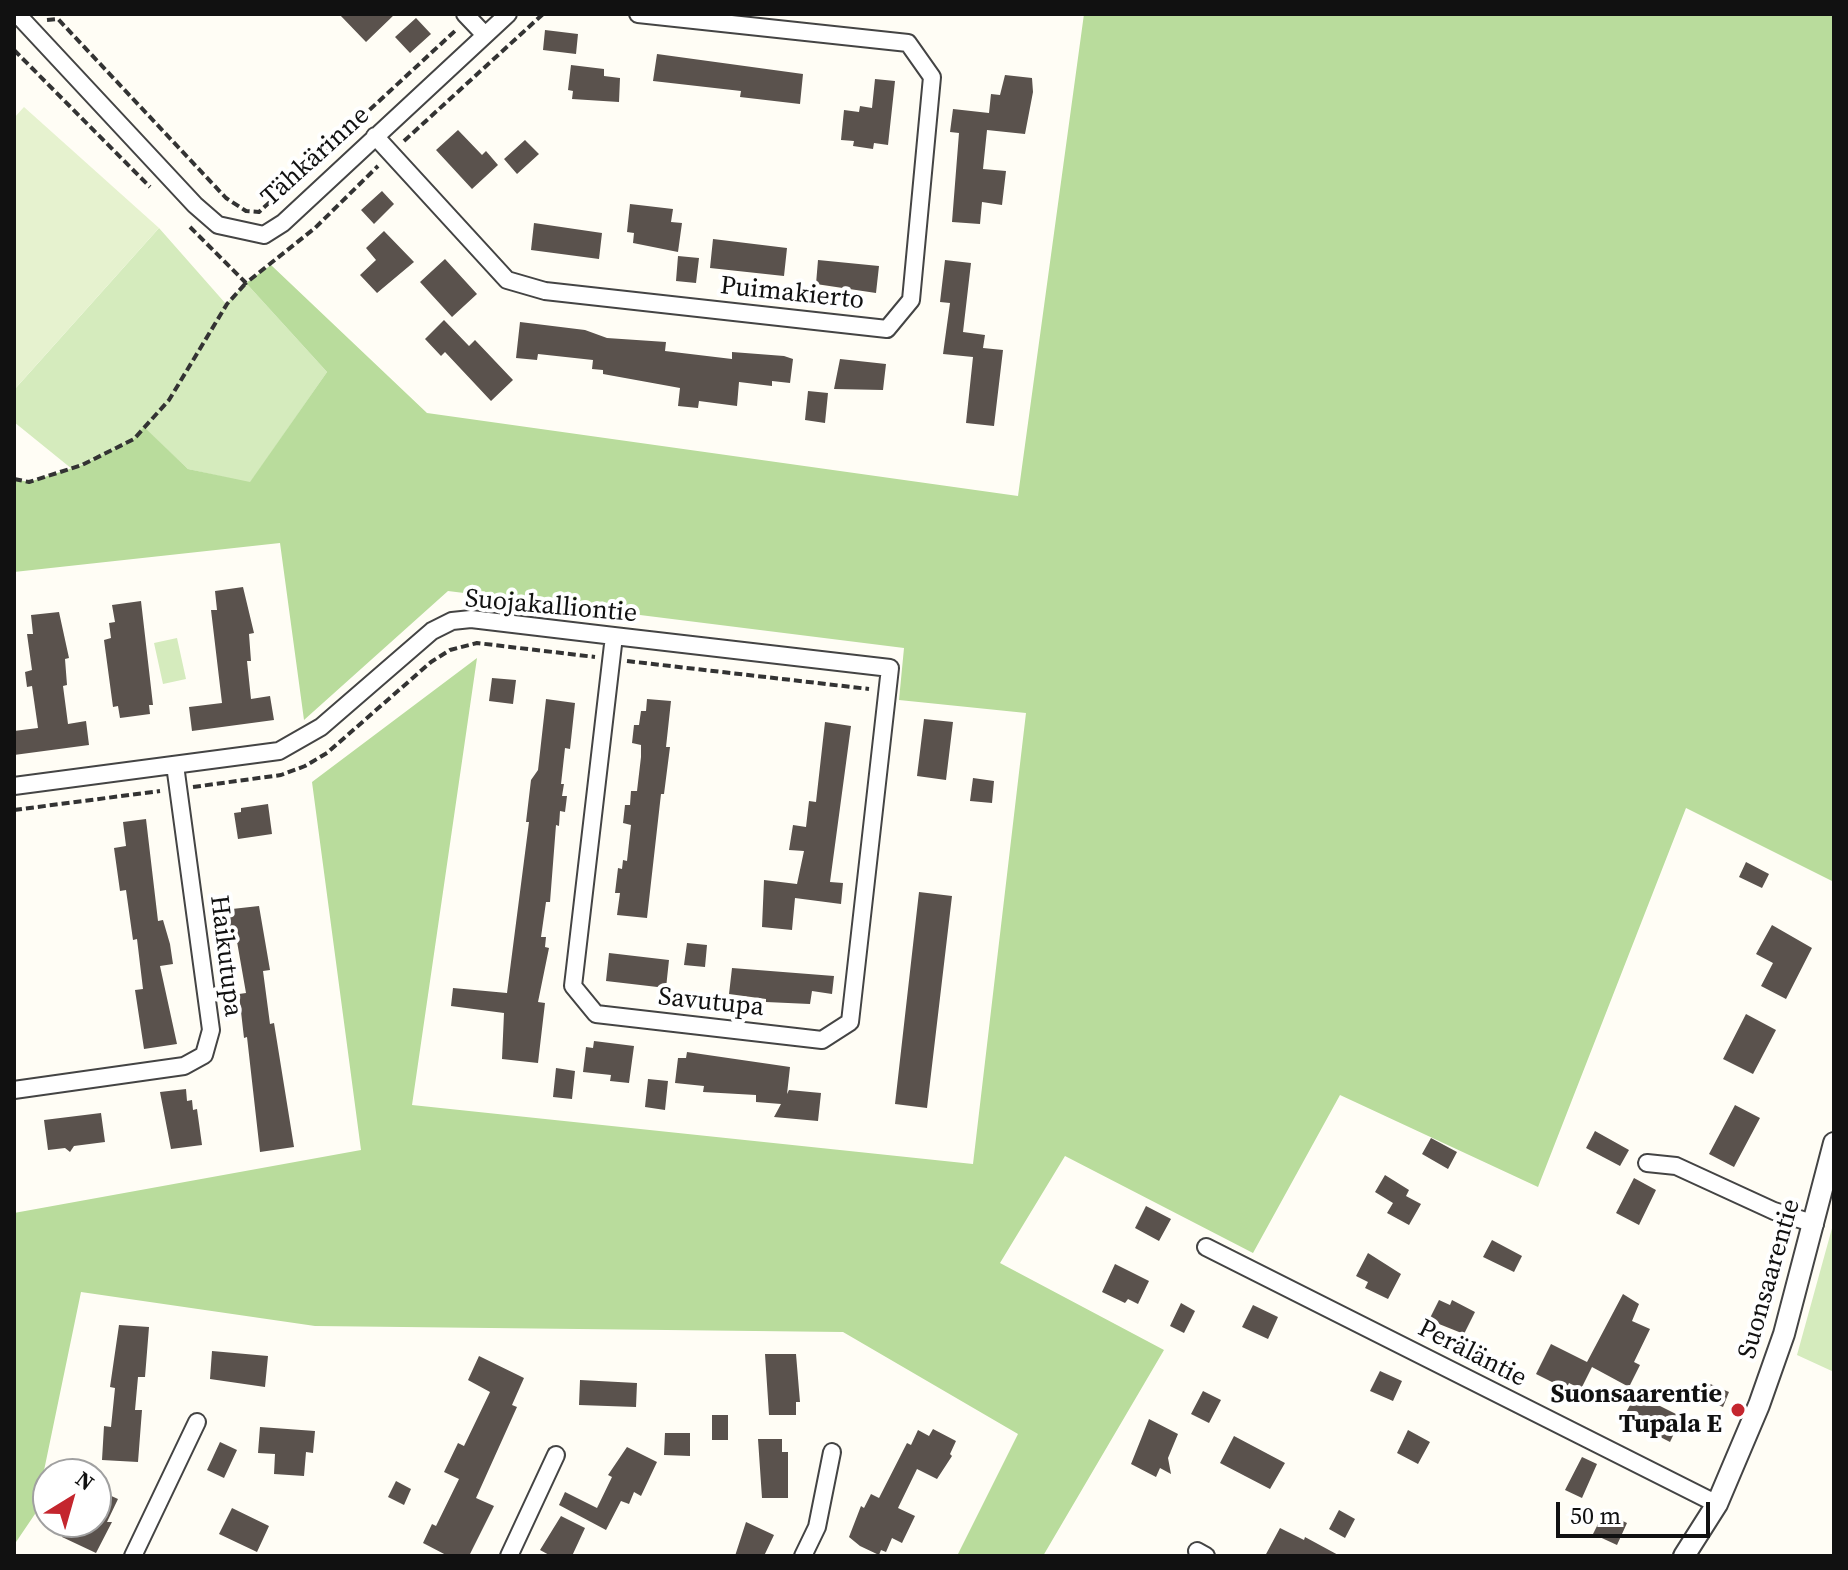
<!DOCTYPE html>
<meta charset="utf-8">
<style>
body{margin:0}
#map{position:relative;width:1848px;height:1570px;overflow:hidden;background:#fffdf5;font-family:"Source Serif 4",serif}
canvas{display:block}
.frame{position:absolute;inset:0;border:16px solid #111;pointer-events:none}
.north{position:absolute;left:32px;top:1458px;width:80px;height:80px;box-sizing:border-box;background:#fff;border:2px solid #a0a0a0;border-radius:50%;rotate:37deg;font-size:22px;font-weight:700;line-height:32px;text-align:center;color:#111}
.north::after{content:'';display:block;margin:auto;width:28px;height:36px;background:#c4262e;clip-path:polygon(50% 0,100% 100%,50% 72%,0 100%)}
.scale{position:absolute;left:1556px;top:1502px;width:154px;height:36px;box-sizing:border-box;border:4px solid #111;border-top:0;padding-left:10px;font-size:24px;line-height:28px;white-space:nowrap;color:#111;-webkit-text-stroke:6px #fff;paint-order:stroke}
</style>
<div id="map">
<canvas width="1848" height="1570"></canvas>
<div class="frame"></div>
<div class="north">N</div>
<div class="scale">50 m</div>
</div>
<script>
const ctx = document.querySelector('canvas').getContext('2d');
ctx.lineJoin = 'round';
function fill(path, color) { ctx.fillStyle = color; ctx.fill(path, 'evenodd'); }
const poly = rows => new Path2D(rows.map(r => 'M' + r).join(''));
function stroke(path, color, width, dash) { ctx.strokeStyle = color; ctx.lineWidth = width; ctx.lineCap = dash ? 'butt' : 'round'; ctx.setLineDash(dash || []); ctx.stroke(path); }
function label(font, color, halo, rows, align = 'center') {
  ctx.font = font + ' "Source Serif 4",serif'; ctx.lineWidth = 8; ctx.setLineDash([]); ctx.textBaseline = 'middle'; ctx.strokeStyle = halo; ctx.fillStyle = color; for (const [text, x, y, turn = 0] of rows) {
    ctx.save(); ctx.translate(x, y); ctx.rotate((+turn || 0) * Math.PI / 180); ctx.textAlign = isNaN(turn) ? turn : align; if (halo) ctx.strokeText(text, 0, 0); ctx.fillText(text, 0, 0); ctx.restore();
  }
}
const green = poly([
 [159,228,226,304,246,283,327,372,250,483,188,469,144,428,134,439,72,469,14,422,14,390],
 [177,638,186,679,163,684,154,643],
 [1834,1221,1834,1372,1797,1355]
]);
const forest = poly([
 [1084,14,1834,14,1834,882,1686,808,1538,1187,1340,1095,1253,1253,1065,1156,1000,1263,1164,1350,1043,1556,957,1556,1018,1434,843,1332,315,1326,81,1292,35,1514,14,1545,14,1213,361,1150,312,782,477,658,412,1105,973,1164,1026,713,899,700,904,648,448,591,304,720,280,543,14,572,14,479,29,482,82,465,134,439,144,427,188,469,250,482,327,372,246,283,271,265,427,413,1018,496]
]);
const pitch = poly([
 [24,107,159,228,14,390,14,118]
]);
const building = poly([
 [339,14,395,14,366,42],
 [416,18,431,34,410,53,395,37],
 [545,30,578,34,576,54,543,50],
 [657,54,803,74,800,104,740,97,741,91,653,81],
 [571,65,604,69,604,76,620,78,619,102,572,99,573,91,568,90],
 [1005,75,1032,78,1033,92,1025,134,987,130,983,169,1006,171,1002,205,982,202,980,224,952,222,959,133,950,132,953,109,989,113,991,94,1000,95],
 [875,79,895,81,888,145,874,143,873,149,853,146,854,141,841,140,844,110,859,112,860,106,872,108],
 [458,130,482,155,486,151,498,165,472,189,436,150],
 [525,140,539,154,517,174,504,159],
 [382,191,394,204,374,224,361,210],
 [630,204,673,209,671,222,682,223,678,252,633,243,634,233,627,232],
 [534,223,602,233,599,259,531,250],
 [384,231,414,262,377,293,360,275,376,260,366,248],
 [713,239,787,248,784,276,710,268],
 [678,256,699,258,696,283,676,281],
 [445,259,477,294,452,317,420,282],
 [818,260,879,266,876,293,816,284],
 [945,260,971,263,963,332,985,335,983,348,1003,350,994,426,966,423,973,357,943,354,950,303,940,302],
 [444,320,469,346,475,340,513,380,491,401,445,352,441,356,425,339],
 [520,322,585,330,607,338,666,342,665,351,732,359,732,352,784,356,793,359,790,383,772,381,772,386,739,382,737,406,699,401,698,408,678,406,680,388,603,374,603,370,592,369,593,360,538,354,537,360,516,358],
 [840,359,886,364,883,390,834,389],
 [808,391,828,393,825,423,805,420],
 [243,587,254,633,249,634,251,661,247,661,251,699,270,696,274,720,192,731,189,707,222,703,211,610,217,610,215,591],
 [141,601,153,705,149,705,150,714,120,718,118,706,113,707,104,640,111,638,109,623,115,622,112,605],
 [59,612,69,658,65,659,67,685,63,686,68,724,86,721,89,745,14,755,14,731,38,728,32,686,27,687,25,672,32,670,27,634,33,634,31,615],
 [492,678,516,680,513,704,489,701],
 [546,699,575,703,570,749,565,748,561,784,564,784,562,796,567,796,565,812,560,811,559,826,556,825,550,902,546,902,541,937,546,937,545,947,549,948,538,1002,545,1003,538,1063,502,1059,504,1013,451,1006,453,988,507,993,529,822,526,822,531,780,538,770],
 [647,699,671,701,666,747,670,747,664,794,661,794,647,918,617,915,620,893,615,893,618,868,622,869,623,860,627,861,631,825,623,823,625,805,630,805,631,791,637,791,641,757,641,745,632,743,634,725,639,725,641,711,646,711],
 [924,719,953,722,946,780,917,776],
 [825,722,851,726,830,882,843,883,841,904,795,898,792,930,762,927,764,880,797,884,804,851,789,850,793,825,806,827,809,801,816,802],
 [973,778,994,781,992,803,970,801],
 [268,804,272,834,238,839,234,813,241,812,241,808],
 [146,819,158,921,163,920,170,944,173,964,160,966,177,1044,144,1049,135,990,143,989,137,939,133,940,126,890,120,891,114,848,126,846,123,822],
 [1746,862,1769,874,1762,888,1739,877],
 [919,892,952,896,927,1108,895,1104],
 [259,906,270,970,263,971,270,1024,274,1023,294,1147,260,1152,247,1037,244,1038,239,994,246,993,236,936,229,936,226,915,232,914,232,909],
 [1772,925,1812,948,1786,999,1761,986,1773,963,1756,954],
 [687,943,707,945,705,967,684,965],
 [609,953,669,960,666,988,606,981],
 [732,968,834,976,832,994,812,991,810,1004,766,1002,766,999,729,994],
 [1746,1014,1776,1030,1753,1074,1723,1059],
 [594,1041,634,1046,629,1083,610,1081,611,1075,583,1072,586,1047,593,1048],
 [687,1052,790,1067,787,1094,789,1090,821,1093,818,1121,774,1117,781,1104,756,1102,756,1095,703,1092,704,1086,675,1083,678,1058,686,1058],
 [556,1068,575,1071,572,1099,553,1097],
 [648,1079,668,1081,665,1110,645,1107],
 [186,1089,187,1101,192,1100,193,1110,197,1109,202,1145,171,1149,160,1092],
 [1735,1105,1760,1118,1734,1167,1709,1154],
 [101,1113,105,1142,74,1146,70,1152,65,1148,48,1150,44,1120],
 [1595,1131,1629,1150,1620,1166,1586,1148],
 [1431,1138,1457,1152,1448,1169,1422,1154],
 [1385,1175,1409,1190,1406,1196,1421,1204,1409,1225,1387,1213,1393,1203,1375,1192],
 [1634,1178,1656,1190,1639,1225,1616,1213],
 [1146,1206,1171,1219,1159,1241,1135,1228],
 [1492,1240,1522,1256,1514,1272,1483,1257],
 [1368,1253,1401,1274,1388,1299,1365,1288,1368,1282,1356,1276],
 [1115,1264,1149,1281,1138,1304,1128,1299,1125,1303,1102,1292],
 [1623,1294,1639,1304,1632,1321,1650,1329,1634,1362,1640,1365,1629,1387,1592,1367,1581,1389,1569,1383,1566,1389,1536,1374,1551,1344,1587,1362],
 [1439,1300,1450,1305,1452,1300,1475,1312,1464,1334,1429,1320],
 [1181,1303,1195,1311,1184,1333,1170,1326],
 [1253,1305,1278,1317,1268,1339,1242,1327],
 [119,1325,149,1327,145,1377,138,1377,135,1410,142,1410,138,1462,102,1460,104,1426,111,1427,115,1388,110,1387],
 [212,1351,268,1356,265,1387,210,1379],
 [765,1354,796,1354,800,1402,796,1402,796,1415,769,1415],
 [479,1356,524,1378,512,1405,517,1407,476,1498,494,1506,469,1556,448,1556,423,1543,432,1524,436,1526,459,1479,444,1472,458,1443,464,1446,490,1392,468,1380],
 [1380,1371,1402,1381,1393,1401,1370,1391],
 [580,1380,637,1383,636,1407,579,1405],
 [1701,1380,1729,1392,1723,1407,1695,1395],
 [1203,1391,1221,1400,1209,1423,1191,1414],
 [1636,1394,1682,1417,1670,1442,1623,1418],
 [712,1415,728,1415,728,1440,712,1440],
 [1149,1419,1178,1434,1168,1458,1171,1474,1160,1468,1156,1477,1131,1464],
 [260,1427,315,1431,313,1453,306,1452,304,1476,274,1474,275,1454,258,1453],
 [933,1429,956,1441,950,1454,952,1456,937,1479,917,1469,898,1508,915,1516,902,1543,892,1538,886,1552,881,1550,879,1555,860,1546,849,1537,861,1506,864,1508,871,1494,879,1498,907,1443,911,1445,918,1430,929,1436],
 [1408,1430,1430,1442,1418,1464,1397,1453],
 [665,1433,690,1433,690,1456,664,1455],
 [1234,1436,1285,1463,1270,1489,1220,1463],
 [758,1439,782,1439,782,1452,788,1452,788,1498,762,1498],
 [220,1442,237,1450,224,1478,207,1470],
 [627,1447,657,1462,641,1496,634,1492,629,1504,621,1501,606,1530,559,1505,565,1492,597,1508,612,1477,608,1475],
 [1582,1457,1597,1464,1582,1498,1565,1490],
 [396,1481,411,1489,404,1505,388,1497],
 [96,1489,118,1499,107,1522,112,1522,96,1553,62,1537,68,1523,66,1522,96,1522],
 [232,1508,269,1526,257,1552,219,1534],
 [1339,1510,1355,1519,1345,1538,1329,1529],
 [1604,1512,1627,1523,1617,1545,1593,1534],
 [561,1516,585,1528,572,1556,551,1556,540,1550],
 [746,1522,774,1535,764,1556,735,1556],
 [1280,1528,1304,1540,1305,1537,1340,1556,1265,1556]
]);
const path = poly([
 [47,20,58,19,226,198,246,211,259,212,456,30],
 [14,50,150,187],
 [404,141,543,14],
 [190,227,246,283,315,228,378,166],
 [14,479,29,482,82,465,134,439,169,400,227,304,246,283],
 [627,661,869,689],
 [193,787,281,775,305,766,327,753,431,662,450,650,477,643,595,657],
 [14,810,160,791]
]);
const minor = poly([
 [17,14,195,205,218,225,264,235,283,223,508,14],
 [465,14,484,34],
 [375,136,507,280,545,291,887,329,911,300,932,77,908,43,638,14],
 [14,786,279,751,321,727,432,631,452,621,471,619,614,636,890,668,850,1022,822,1040,596,1014,573,986,614,636],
 [14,1090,184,1066,204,1055,211,1030,175,765],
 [1647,1163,1676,1166,1774,1211,1815,1224],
 [1206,1247,1717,1504],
 [1197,1551,1206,1556],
 [133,1556,197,1422],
 [509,1556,556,1455],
 [803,1556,817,1527,832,1452]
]);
const tertiary = poly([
 [1684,1556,1717,1504,1759,1405,1784,1334,1834,1143]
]);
const markers = [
 [1738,1410,8,"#c4262e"]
];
const streetNames = [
 ["Tähkärinne",316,157,-42],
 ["Puimakierto",792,294,6],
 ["Suojakalliontie",551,607,5],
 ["Haikutupa",225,956,83],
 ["Savutupa",711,1003,6],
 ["Suonsaarentie",1770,1279,-74],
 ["Peräläntie",1472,1354,27]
];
const poiNames = [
 ["Suonsaarentie",1722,1395],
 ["Tupala E",1722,1425]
];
fill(green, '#d5ebbd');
fill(forest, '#b9dc9c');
fill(pitch, '#e6f2cf');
fill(building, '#5a524d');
stroke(minor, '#444', 20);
stroke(tertiary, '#444', 24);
stroke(path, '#333', 4, [8, 4]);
stroke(minor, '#fff', 16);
stroke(tertiary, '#fff', 20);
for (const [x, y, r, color] of markers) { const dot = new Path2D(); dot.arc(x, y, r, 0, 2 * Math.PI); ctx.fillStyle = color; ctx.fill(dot); stroke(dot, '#fff', 3); }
label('26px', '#111', '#fff', streetNames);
label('bold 26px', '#111', '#fff', poiNames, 'right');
</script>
